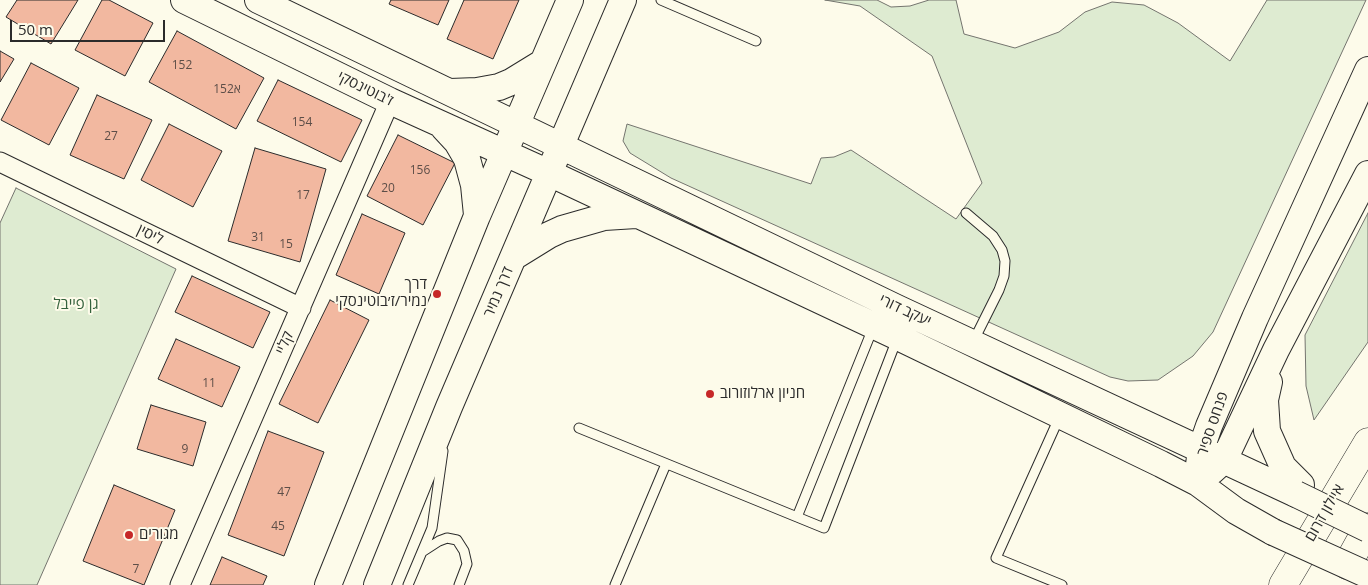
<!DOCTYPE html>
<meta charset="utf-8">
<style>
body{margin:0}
#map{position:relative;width:1368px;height:585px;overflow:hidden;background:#fdfbea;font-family:"Open Sans",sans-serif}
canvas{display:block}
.scale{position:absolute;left:10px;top:20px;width:155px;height:22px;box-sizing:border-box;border:2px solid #2b2b2b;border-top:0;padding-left:6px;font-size:15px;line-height:18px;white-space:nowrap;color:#2b2b2b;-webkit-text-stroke:4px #fdfbea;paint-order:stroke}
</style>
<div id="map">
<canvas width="1368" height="585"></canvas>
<div class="scale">50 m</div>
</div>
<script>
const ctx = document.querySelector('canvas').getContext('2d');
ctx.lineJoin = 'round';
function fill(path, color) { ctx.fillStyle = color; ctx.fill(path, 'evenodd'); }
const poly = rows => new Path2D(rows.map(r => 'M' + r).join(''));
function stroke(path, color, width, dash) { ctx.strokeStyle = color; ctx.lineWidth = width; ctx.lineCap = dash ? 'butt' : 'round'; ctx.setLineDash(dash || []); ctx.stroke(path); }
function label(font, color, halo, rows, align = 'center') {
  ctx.font = font + ' "Open Sans","Noto Sans Hebrew",sans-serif'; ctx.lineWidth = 4; ctx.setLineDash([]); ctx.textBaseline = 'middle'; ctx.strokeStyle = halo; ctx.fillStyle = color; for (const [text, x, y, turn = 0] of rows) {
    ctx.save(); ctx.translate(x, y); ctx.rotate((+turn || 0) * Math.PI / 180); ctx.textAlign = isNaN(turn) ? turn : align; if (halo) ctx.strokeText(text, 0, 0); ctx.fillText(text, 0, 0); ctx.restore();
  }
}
const green = poly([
 [825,0,877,0,891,7,910,6,929,0,956,0,964,34,1015,48,1059,32,1085,12,1112,2,1144,5,1178,23,1230,61,1267,0,1366,0,1213,332,1193,356,1158,380,1128,381,1110,377,671,178,630,153,623,141,627,124,811,184,821,158,834,157,851,150,956,219,982,183,932,56,860,6,825,0],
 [16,188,176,269,37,585,0,585,0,223,16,188],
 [1368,213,1368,342,1314,420,1306,386,1305,335,1368,213]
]);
const building = poly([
 [17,0,78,0,51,44,6,17,17,0],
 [102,0,109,0,153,23,125,76,75,50,102,0],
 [391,0,449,0,438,25,389,4,391,0],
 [464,0,519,0,493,59,447,39,464,0],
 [177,31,264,78,236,129,149,82,177,31],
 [0,51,14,59,0,82,0,51],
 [31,63,79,88,49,145,1,120,31,63],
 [278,80,362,120,341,162,257,121,278,80],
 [97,95,152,120,124,179,70,155,97,95],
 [169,124,222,151,193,207,141,180,169,124],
 [398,135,455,163,423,225,367,196,398,135],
 [255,148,326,169,300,262,228,241,255,148],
 [362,214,405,233,379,294,336,275,362,214],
 [192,276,270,312,253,348,175,312,192,276],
 [330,300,369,320,318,423,279,404,330,300],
 [176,339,240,367,222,407,158,379,176,339],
 [151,405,206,422,193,466,137,449,151,405],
 [268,431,324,452,284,556,228,535,268,431],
 [114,485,175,510,144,585,83,561,114,485],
 [222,557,267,576,263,585,210,585,222,557]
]);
const lane = poly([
 [661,0,756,41],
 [966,213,993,236,1002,250,1005,261,1004,276,999,290,973,342],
 [1059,418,996,558,1062,585],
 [579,428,824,528,897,339],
 [797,517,873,328],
 [422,552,439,541,447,538,457,540,464,551,467,564,459,585],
 [408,585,432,528,443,451],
 [615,585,666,464]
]);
const street = poly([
 [0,162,301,308],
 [180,585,390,101]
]);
const secondary = poly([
 [184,0,390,101,549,173,898,337,1161,464,1198,483,1236,511,1273,532],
 [258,0,897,308,1296,494],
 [450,92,477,91,499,87,511,82,542,63],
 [444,128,457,142,467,159,474,185,477,215],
 [515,256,549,235,562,229,604,217,636,215],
 [1269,382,1265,400,1267,431,1283,467,1301,485],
 [1199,465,1201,449,1209,426,1255,318,1368,70],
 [1212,471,1224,460,1276,350,1368,174],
 [328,585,477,216,570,0],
 [377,585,449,407,623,0]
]);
const highway = poly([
 [1347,565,1368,527],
 [1283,585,1368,442]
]);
const rail = poly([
 [1361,585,1368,571]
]);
const secondaryBridge = poly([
 [1296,494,1368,529],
 [1273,532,1368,575]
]);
const markers = [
 [437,294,5,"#c62828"],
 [710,394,5,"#c62828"],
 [129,535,5,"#c62828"]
];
const numberNames = [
 ["152",182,66],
 ["152א",227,90],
 ["154",302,123],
 ["27",111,137],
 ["156",420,171],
 ["20",388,189],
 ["17",303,196],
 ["31",258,238],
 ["15",286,245],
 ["11",209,384],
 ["9",185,450],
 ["47",284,493],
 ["45",278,527],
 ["7",136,570]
];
const streetNames = [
 ["ז'בוטינסקי",365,89,26],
 ["ליסין",150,235,26],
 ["דרך נמיר",499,292,-67],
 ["יעקב דורי",905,311,25],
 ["קליי",285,343,-66],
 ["פנחס ספיר",1213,424,-71],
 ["איילון דרום",1325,513,-60]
];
const poiNames = [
 ["דרך",427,285,"right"],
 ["נמיר/ז׳בוטינסקי",427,302,"right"],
 ["חניון ארלוזורוב",720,394],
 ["מגורים",139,535]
];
const parkNames = [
 ["גן פייבל",76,305]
];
fill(green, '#deebd1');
stroke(green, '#74746e', 1);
fill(building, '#f2b8a0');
stroke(building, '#2b2b2b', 1);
stroke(lane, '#2b2b2b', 11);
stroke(street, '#2b2b2b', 21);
stroke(secondary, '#2b2b2b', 28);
stroke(highway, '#2b2b2b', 29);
stroke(lane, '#fdfbea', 9);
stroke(street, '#fdfbea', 19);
stroke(secondary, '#fdfbea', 26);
stroke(highway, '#fdfbea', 28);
stroke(rail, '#2b2b2b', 5.5);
stroke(rail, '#fdfbea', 4, [11]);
stroke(secondaryBridge, '#2b2b2b', 28, []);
stroke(secondaryBridge, '#fdfbea', 26);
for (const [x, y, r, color] of markers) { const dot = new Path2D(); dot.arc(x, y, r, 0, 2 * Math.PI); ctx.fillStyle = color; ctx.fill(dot); stroke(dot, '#fdfbea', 2); }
label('12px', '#5d4e48', null, numberNames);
label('15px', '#2b2b2b', '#fdfbea', streetNames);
label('15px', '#2b2b2b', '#fdfbea', poiNames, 'left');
label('15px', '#34623c', '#fdfbea', parkNames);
</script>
